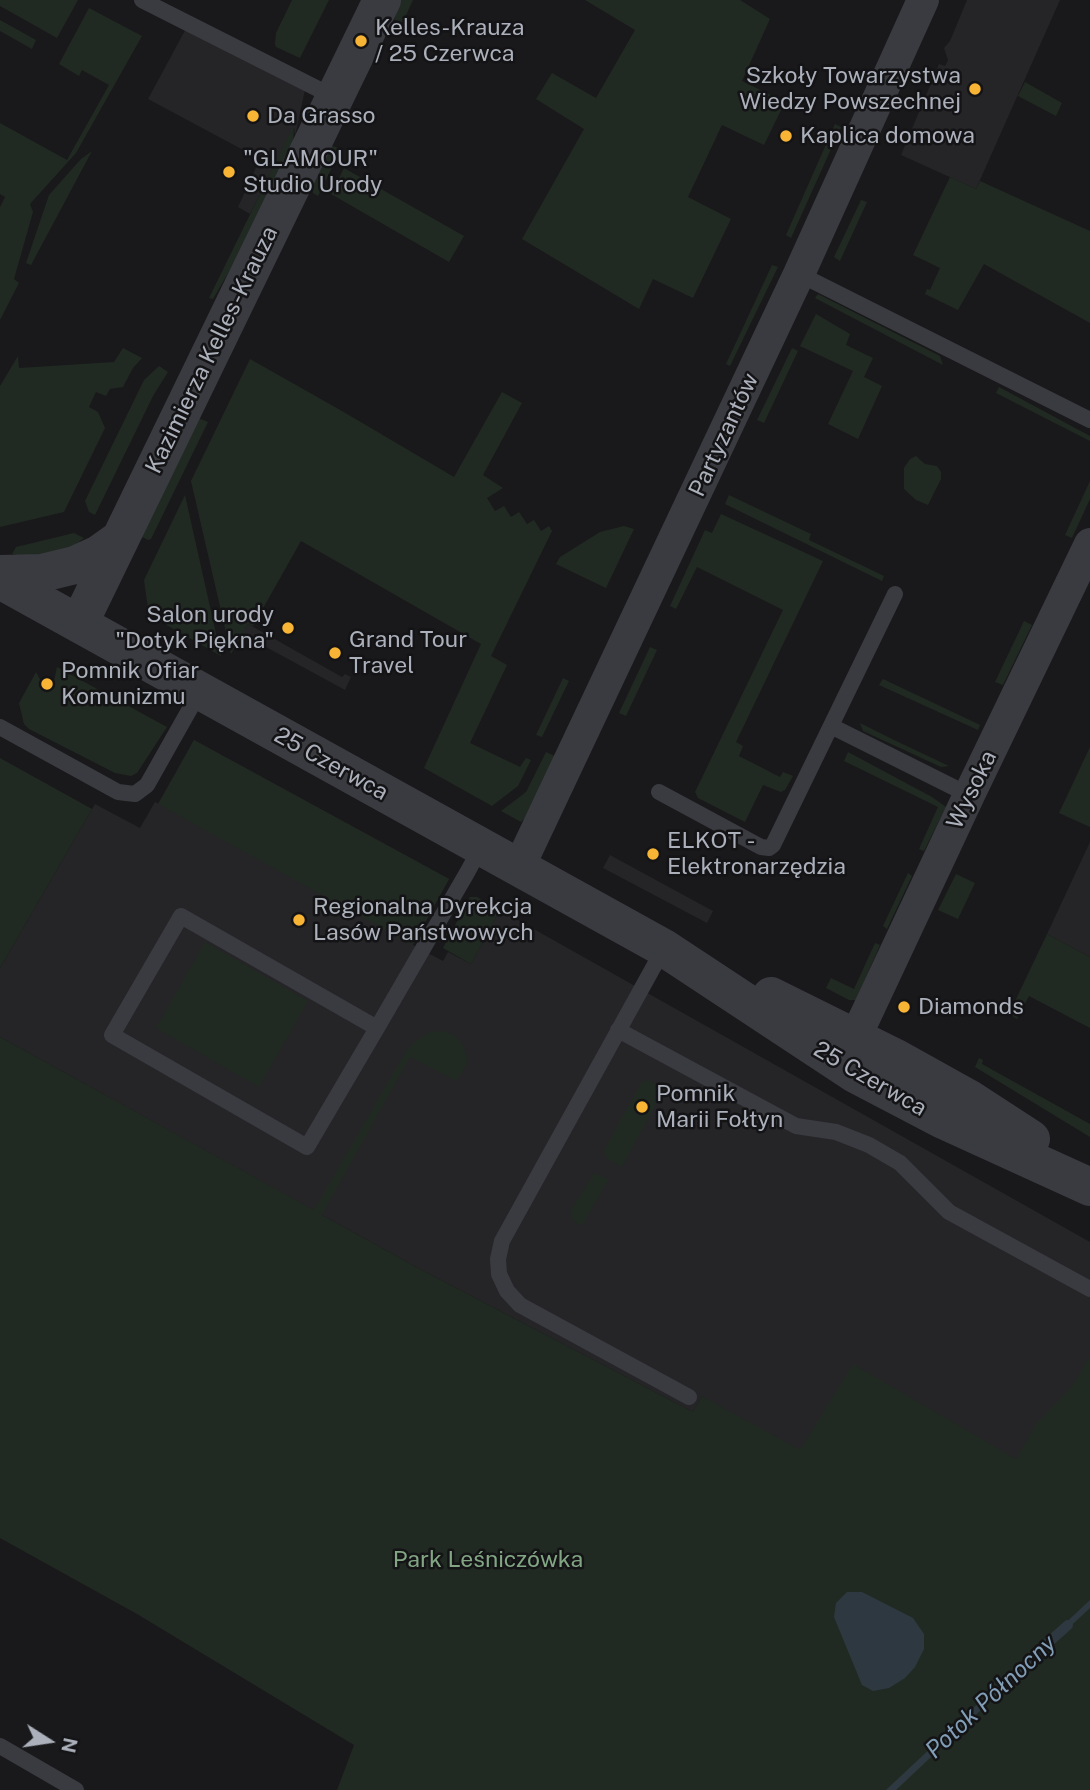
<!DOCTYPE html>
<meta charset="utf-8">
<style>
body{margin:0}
#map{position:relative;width:1090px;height:1790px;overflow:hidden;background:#19191b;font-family:"Public Sans",sans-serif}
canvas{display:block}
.north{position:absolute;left:14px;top:1706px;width:70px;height:70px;-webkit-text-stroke:5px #141416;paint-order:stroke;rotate:102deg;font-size:19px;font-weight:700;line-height:28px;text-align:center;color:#abb0bb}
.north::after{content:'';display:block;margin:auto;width:24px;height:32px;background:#abb0bb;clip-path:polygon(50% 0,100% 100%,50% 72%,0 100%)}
</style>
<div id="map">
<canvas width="1090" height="1790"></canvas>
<div class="north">N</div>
</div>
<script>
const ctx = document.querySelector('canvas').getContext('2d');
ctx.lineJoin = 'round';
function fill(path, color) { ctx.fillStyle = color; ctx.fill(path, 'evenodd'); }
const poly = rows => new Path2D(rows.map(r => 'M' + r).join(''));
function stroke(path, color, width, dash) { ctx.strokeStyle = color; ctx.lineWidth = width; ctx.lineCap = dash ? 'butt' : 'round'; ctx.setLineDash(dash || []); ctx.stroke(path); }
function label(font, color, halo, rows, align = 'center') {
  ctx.font = font + ' "Public Sans",sans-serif'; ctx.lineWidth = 5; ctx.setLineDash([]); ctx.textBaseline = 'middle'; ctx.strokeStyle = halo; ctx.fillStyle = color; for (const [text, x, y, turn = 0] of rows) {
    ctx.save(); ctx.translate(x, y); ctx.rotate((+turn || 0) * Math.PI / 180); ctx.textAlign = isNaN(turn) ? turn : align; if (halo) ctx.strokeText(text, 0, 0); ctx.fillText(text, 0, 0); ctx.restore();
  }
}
const built = poly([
 [967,0,1060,0,976,189,901,155,939,64,945,66,948,60,944,48,950,41],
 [189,23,305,90,295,136,294,127,250,214,238,207,260,159,148,99],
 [248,624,342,677,345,674,351,677,345,690,242,634],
 [194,740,449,879,413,945,443,961,448,952,471,964,500,910,1090,1242,1090,1565,1041,1613,702,1396,693,1412,418,1268,0,1037,0,968,92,809,95,804,140,828,155,802,159,804],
 [1090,842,1090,957,1047,934],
 [610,855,713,911,707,923,603,868]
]);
const green = poly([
 [0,0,78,0,57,38,0,6],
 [292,0,329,0,300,58,276,47,275,44,276,33],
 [400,0,413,0,402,24,394,19],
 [585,0,740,0,770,19,742,81,785,102,764,145,722,125,688,197,731,219,693,298,653,279,639,309,522,239,584,129,536,99,552,73,596,98,635,30],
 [89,8,142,36,76,153,30,204,33,212,14,279,19,283,0,320,0,207,5,197,0,194,0,123,67,160,109,85,82,70,79,76,59,64],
 [0,20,36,40,32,49,0,31],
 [1025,82,1062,103,1056,116,1018,96],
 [835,124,841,127,791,238,786,235],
 [294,125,293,143,237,258,213,299,209,298],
 [329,145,341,149,318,196,313,193,311,186],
 [92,151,31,265,26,263,49,195,81,159],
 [344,168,464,236,449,262,331,194],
 [950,177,976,189,980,181,1090,231,1090,323,984,264,958,310,925,294,927,289,930,290,940,268,913,255],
 [861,200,867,202,840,261,834,257],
 [772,265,778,267,730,366,726,364],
 [818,294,940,356,943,365,815,298],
 [816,314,850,334,846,345,873,358,864,377,882,386,858,439,828,424,853,371,800,346],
 [123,348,142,358,133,368,123,387,110,389,106,396,96,392,89,407,98,412,105,428,64,512,0,527,0,386,18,356,19,368,114,362],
 [792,348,798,351,764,423,757,420],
 [250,359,342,411,454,477,502,392,522,403,483,475,503,488,487,498,495,511,504,506,511,517,519,512,527,524,534,520,541,531,549,526,552,531,491,656,507,665,470,743,520,767,526,758,531,760,518,786,492,806,424,768,481,644,301,541,253,626,248,624,231,654,191,481],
 [159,366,168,372,153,396,95,515,89,512,85,501,144,380],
 [999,387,1090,436,1090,441,996,393],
 [198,418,208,422,151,539,148,540,140,536],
 [916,456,925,464,937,466,941,472,941,479,928,505,916,500,904,489,904,468,910,459],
 [1090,481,1090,499,1072,538,1065,535],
 [185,495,221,656,149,615,144,580],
 [729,495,811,534,809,540,884,576,882,581,725,504],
 [721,514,823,561,736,742,743,746,739,756,780,777,783,772,793,776,785,790,781,792,763,785,745,822,698,798,695,792,783,610,697,567,676,609,670,606,705,530,712,533],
 [624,526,634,529,606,588,556,564,560,557,600,532],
 [74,533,84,538,74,546,30,558,12,554,16,547],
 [1024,621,1032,625,1003,685,995,682],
 [650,647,657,650,626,716,619,713],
 [57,667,167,727,137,773,131,776,115,773,29,729,24,724,19,703,36,672,44,687,53,686],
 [563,678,569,681,542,737,536,735],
 [883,679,976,723,980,725,978,730,879,685],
 [860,723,894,740,949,766,941,767,863,731],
 [194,740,449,879,412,945,158,804],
 [1090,747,1090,827,1059,813],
 [546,752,557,757,525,818,521,822,501,811,526,792],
 [848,752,932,797,946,807,924,851,919,849,938,807,844,761],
 [0,758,92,809,0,968],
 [908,873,912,876,887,929,883,926],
 [956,874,975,883,958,919,938,910],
 [470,897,477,897,500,910,471,964,443,948],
 [1047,934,1090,957,1090,1028,1029,996,1017,1019,1009,1014],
 [205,942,308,1001,259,1087,156,1028],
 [875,943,880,945,856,1000,849,1000,826,988,831,978,854,989],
 [443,1031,453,1034,461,1042,465,1050,468,1061,462,1072,456,1081,410,1057,322,1215,418,1268,693,1412,702,1396,800,1450,853,1364,1016,1459,1036,1424,1073,1385,1090,1355,1090,1790,337,1790,354,1745,137,1614,0,1538,0,1037,314,1210,406,1051,412,1044,430,1032],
 [979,1058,983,1060,982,1064,1090,1124,1090,1137,975,1067],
 [648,1080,664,1089,622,1167,606,1158,604,1150,641,1083],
 [594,1173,609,1179,582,1226,573,1221,570,1212]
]);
const water = poly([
 [847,1592,862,1592,913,1618,924,1634,924,1649,915,1667,905,1678,889,1688,873,1691,862,1685,834,1617,836,1603],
 [1090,1600,1090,1608,1062,1634,1057,1631],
 [1046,1640,1052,1643,896,1790,886,1790]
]);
const stream = poly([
 [1040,1650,1068,1625]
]);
const service = poly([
 [142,0,334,97],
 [799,274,1090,420],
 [831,726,969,795],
 [0,727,118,792,135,794,147,785,200,691],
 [659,792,761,847,769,848,773,845,895,594],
 [664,948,502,1241,498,1259,499,1274,507,1291,520,1305,689,1397],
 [377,1028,181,916,112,1035,307,1147,377,1028,464,878,468,871,481,847],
 [618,1030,796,1126,836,1132,869,1145,900,1163,949,1212,1090,1289],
 [0,1746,76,1790]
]);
const minor = poly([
 [519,867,799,274,923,0],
 [856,1036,969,795,1090,544]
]);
const tertiary = poly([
 [0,574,42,573,75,565,99,554,120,539],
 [0,580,664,948,855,1074,941,1119,1090,1187],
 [79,624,382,0],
 [771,996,898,1059,968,1098,1031,1139]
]);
const markers = [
 [361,41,7,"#f7b435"],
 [975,89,7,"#f7b435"],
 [253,116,7,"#f7b435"],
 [786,136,7,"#f7b435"],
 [229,172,7,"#f7b435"],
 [288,628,7,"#f7b435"],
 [335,653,7,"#f7b435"],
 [47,684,7,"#f7b435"],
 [653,854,7,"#f7b435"],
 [299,920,7,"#f7b435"],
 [904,1007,7,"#f7b435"],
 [642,1107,7,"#f7b435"]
];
const poiNames = [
 ["Kelles-Krauza",375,28],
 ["/ 25 Czerwca",375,54],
 ["Szkoły Towarzystwa",961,76,"right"],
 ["Wiedzy Powszechnej",961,102,"right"],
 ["Da Grasso",267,116],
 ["Kaplica domowa",800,136],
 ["\"GLAMOUR\"",243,159],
 ["Studio Urody",243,185],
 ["Salon urody",274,615,"right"],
 ["\"Dotyk Piękna\"",274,641,"right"],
 ["Grand Tour",349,640],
 ["Travel",349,666],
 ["Pomnik Ofiar",61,671],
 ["Komunizmu",61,697],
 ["ELKOT -",667,841],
 ["Elektronarzędzia",667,867],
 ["Regionalna Dyrekcja",313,907],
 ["Lasów Państwowych",313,933],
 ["Diamonds",918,1007],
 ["Pomnik",656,1094],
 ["Marii Fołtyn",656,1120]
];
const streetNames = [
 ["Kazimierza Kelles-Krauza",212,350,-64],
 ["Partyzantów",724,435,-65],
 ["25 Czerwca",331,764,29],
 ["Wysoka",972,790,-64],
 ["25 Czerwca",870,1079,30]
];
const parkNames = [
 ["Park Leśniczówka",488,1560]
];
const waterNames = [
 ["Potok Północny",991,1697,-43]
];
fill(built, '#252528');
fill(green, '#212a22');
fill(water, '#2e3840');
stroke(stream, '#2e3840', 10);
stroke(service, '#3a3b40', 16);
stroke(minor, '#3a3b40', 32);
stroke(tertiary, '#3a3b40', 38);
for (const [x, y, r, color] of markers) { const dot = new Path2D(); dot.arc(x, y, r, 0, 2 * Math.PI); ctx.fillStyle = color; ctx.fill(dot); stroke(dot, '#141416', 2.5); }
label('23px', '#abb0bb', '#141416', poiNames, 'left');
label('23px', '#abb0bb', '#141416', streetNames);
label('23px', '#82a684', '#141416', parkNames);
label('italic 24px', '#829eb7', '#141416', waterNames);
</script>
